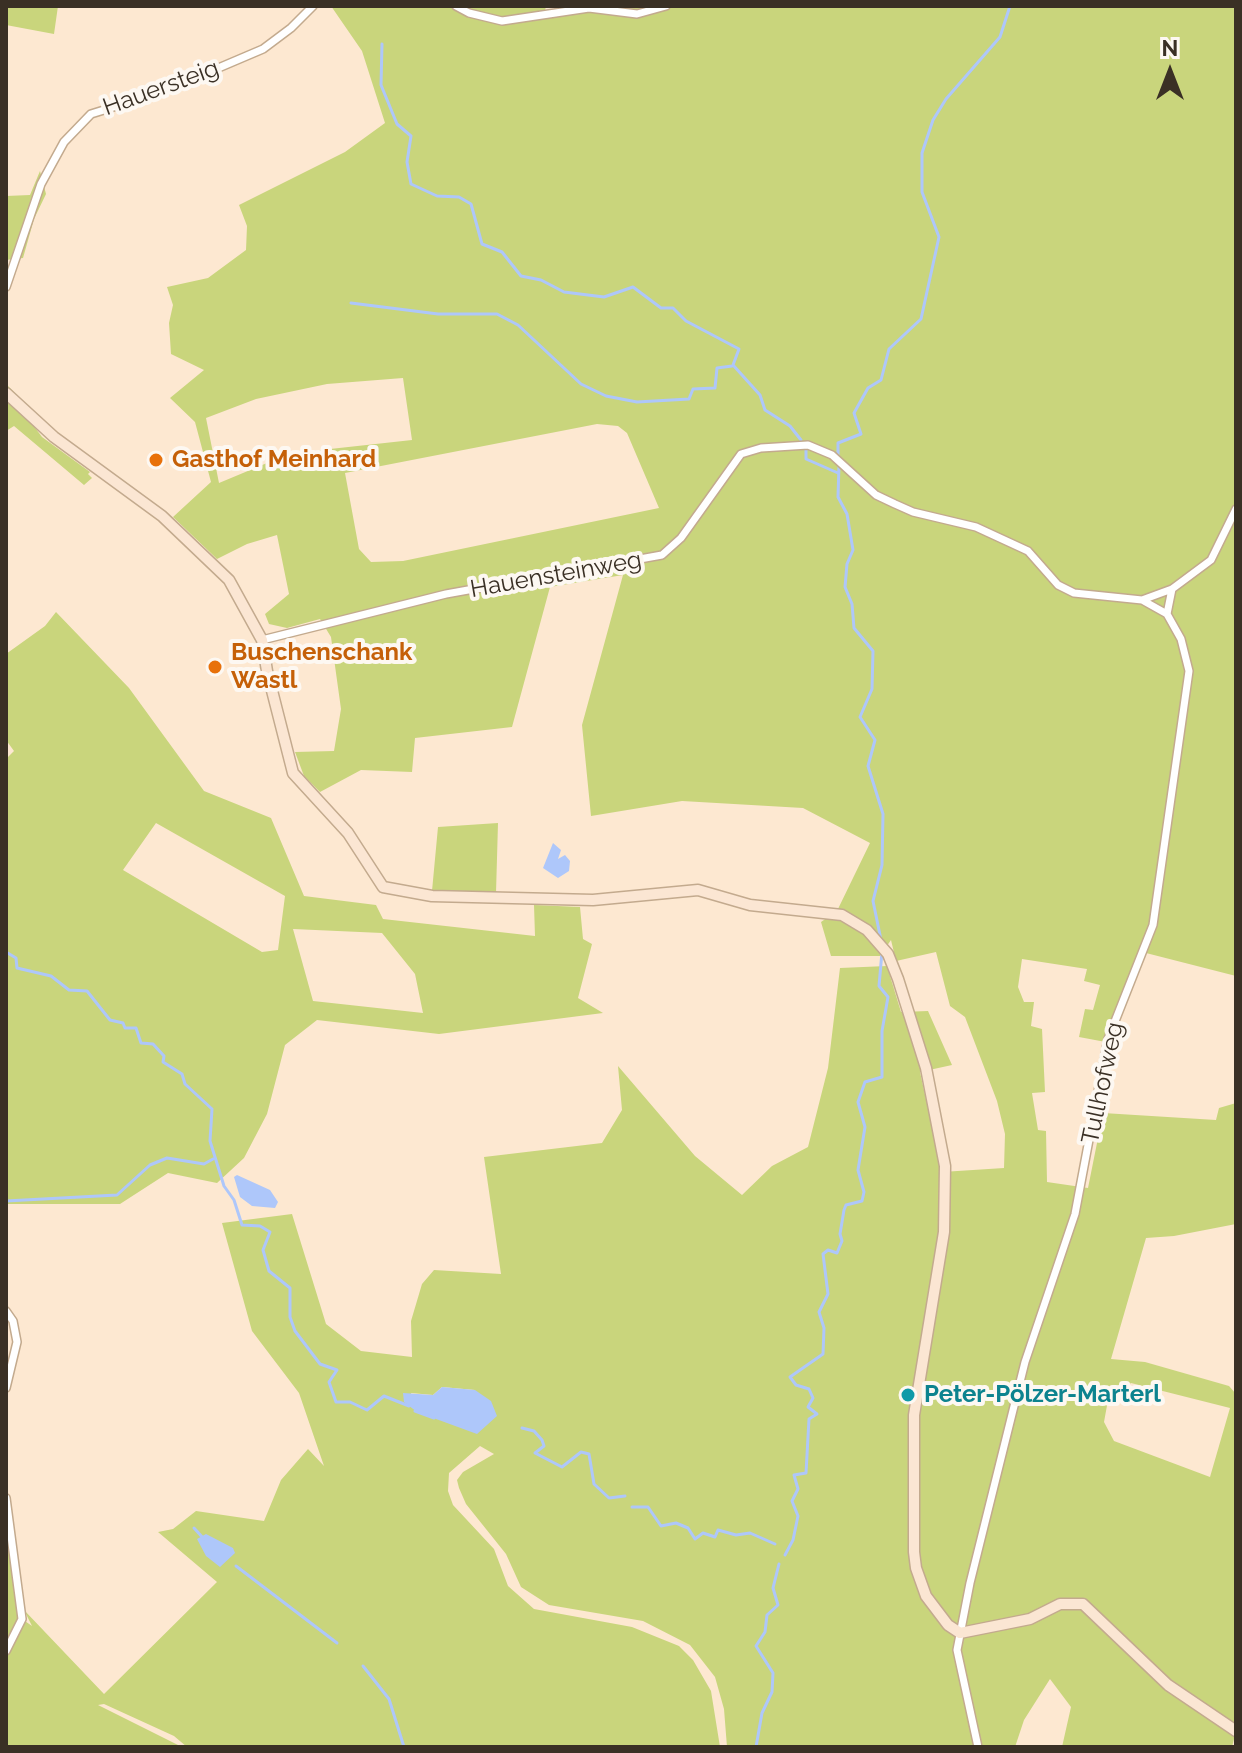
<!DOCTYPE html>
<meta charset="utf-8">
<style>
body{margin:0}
#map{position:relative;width:1242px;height:1753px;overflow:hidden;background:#fde8d1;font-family:Raleway,sans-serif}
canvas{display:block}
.frame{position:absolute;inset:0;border:8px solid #3a3025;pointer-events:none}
.north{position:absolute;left:1130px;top:32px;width:80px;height:80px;-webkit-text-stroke:6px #fdf8f2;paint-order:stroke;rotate:0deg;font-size:22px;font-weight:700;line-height:32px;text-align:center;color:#3a3025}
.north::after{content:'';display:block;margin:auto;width:28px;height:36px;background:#3a3025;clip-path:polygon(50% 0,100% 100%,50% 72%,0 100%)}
</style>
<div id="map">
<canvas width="1242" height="1753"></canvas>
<div class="frame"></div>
<div class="north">N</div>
</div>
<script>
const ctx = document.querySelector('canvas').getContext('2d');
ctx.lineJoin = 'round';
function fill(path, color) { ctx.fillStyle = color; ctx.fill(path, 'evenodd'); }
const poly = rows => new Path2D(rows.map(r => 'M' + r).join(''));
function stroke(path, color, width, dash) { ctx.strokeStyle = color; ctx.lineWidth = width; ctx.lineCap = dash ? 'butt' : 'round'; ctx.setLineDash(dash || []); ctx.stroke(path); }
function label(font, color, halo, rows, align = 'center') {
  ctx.font = font + ' Raleway,sans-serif'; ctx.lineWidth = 8; ctx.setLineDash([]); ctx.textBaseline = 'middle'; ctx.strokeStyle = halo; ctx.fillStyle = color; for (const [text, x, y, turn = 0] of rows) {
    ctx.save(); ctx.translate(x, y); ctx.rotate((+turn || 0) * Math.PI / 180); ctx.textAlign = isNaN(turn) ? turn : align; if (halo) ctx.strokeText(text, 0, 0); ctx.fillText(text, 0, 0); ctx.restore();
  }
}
const green = poly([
 [6,6,58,6,54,34,6,25],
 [331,6,546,6,545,11,555,12,556,6,1236,6,1236,976,1146,953,1121,1008,1111,1043,1079,1037,1085,1009,1093,1010,1100,985,1084,981,1087,969,1022,959,1018,987,1024,1002,1034,1002,1031,1026,1042,1029,1045,1092,1032,1093,1038,1130,1046,1131,1047,1182,1088,1188,1103,1113,1216,1120,1219,1108,1236,1103,1236,1224,1174,1236,1146,1238,1111,1359,1145,1362,1229,1386,1236,1394,1236,1731,1232,1747,1062,1747,1071,1707,1050,1679,1024,1720,1015,1747,727,1747,724,1709,715,1677,690,1645,643,1621,549,1605,521,1587,506,1554,466,1504,459,1488,457,1480,463,1472,494,1454,480,1446,449,1473,448,1491,453,1505,494,1549,508,1586,534,1609,632,1627,679,1646,693,1660,711,1691,720,1747,187,1747,174,1736,104,1704,98,1705,182,1747,6,1747,6,1511,22,1619,32,1626,24,1610,104,1694,217,1582,158,1532,173,1529,196,1511,264,1521,281,1480,308,1449,324,1466,299,1393,252,1331,222,1223,292,1214,326,1324,361,1351,412,1357,411,1321,422,1284,434,1270,501,1274,484,1157,602,1143,622,1110,618,1066,695,1156,742,1195,772,1166,808,1147,828,1068,840,968,887,966,901,1012,928,1011,952,1065,920,1072,942,1172,1004,1168,1005,1134,997,1101,965,1017,950,1006,936,952,896,961,891,940,880,956,831,956,821,922,837,911,870,843,803,808,682,801,591,816,582,725,623,575,550,587,512,727,415,738,412,772,361,770,320,792,304,776,295,752,334,751,341,709,331,637,320,619,287,628,269,624,265,614,289,594,277,535,247,544,217,559,173,517,211,482,195,422,170,398,204,370,171,354,169,323,173,305,167,287,208,278,246,250,247,226,239,205,345,152,385,123,362,51],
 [403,378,412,440,321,450,267,463,219,483,206,418,256,399,327,384],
 [597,424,618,426,627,433,659,508,403,561,371,562,359,549,345,473],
 [1131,1383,1230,1408,1210,1477,1114,1441,1104,1422,1108,1400],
 [442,1387,475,1390,433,1418,417,1412,411,1393,433,1395],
 [40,171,46,194,34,219,23,258,6,260,6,196,30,195],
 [6,384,32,410,27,417,42,437,90,472,88,474,92,478,84,485,14,426,6,431],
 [56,612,129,688,204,791,271,818,304,896,376,905,383,919,535,936,534,905,580,907,583,939,592,944,578,998,603,1013,439,1034,317,1020,285,1045,267,1114,244,1158,217,1183,168,1173,120,1204,6,1204,6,759,14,751,6,740,6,654,45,626],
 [156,823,285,896,278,950,262,952,123,870],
 [293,929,382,933,415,974,423,1013,313,1001],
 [498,823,496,893,432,891,438,827]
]);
const water = poly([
 [553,843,561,850,558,859,565,855,570,861,569,871,558,878,543,868],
 [237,1175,270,1190,278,1202,275,1208,252,1206,240,1197,234,1177],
 [442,1387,475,1390,491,1401,497,1416,477,1434,417,1412,404,1402,403,1393,433,1395],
 [206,1534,233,1548,235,1553,220,1567,206,1556,197,1539]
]);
const stream = poly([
 [382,44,381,85,397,124,411,136,407,162,411,184,437,196,459,197,471,204,482,244,502,252,521,276,541,280,564,292,604,297,633,287,661,308,673,308,686,321,739,349,733,365,760,395,765,410,790,426,801,440],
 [351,303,438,314,497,314,518,325,581,384,606,396,637,402,689,399,693,389,715,388,717,368,732,366],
 [806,450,806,459,838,473],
 [838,457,838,443,861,434,854,413,868,388,881,380,889,349,921,319,939,237,922,192,922,153,933,120,946,99,1000,37,1010,6],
 [839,465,838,497,847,514,853,550,847,564,845,587,852,604,854,628,873,651,872,689,860,717,875,740,868,766,883,814,882,865,873,901,881,940],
 [6,952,16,958,17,968,51,976,69,990,87,991,110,1020,123,1023,125,1028,136,1028,141,1043,153,1044,164,1056,163,1062,182,1074,185,1084,212,1109,210,1141,224,1186,234,1200,242,1225,260,1226,270,1232,263,1250,269,1271,290,1288,290,1317,295,1331,320,1364,337,1370,329,1382,336,1402,350,1402,367,1410,384,1396,409,1406],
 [6,1201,117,1195,150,1165,167,1158,204,1164,213,1159],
 [415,1411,434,1418],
 [522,1428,534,1431,542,1440,544,1446,535,1453,562,1467,581,1452,589,1454,594,1484,609,1498,625,1496],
 [632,1507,648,1507,661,1526,676,1523,688,1528,695,1539,703,1533,715,1537,718,1530,736,1535,750,1533,775,1544],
 [194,1528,204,1539],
 [785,1555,793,1540,798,1516,792,1501,798,1489,794,1475,806,1473,809,1419,817,1414,808,1407,813,1398,809,1389,796,1385,790,1377,823,1354,824,1328,819,1312,828,1294,823,1254,828,1250,837,1253,842,1241,840,1234,844,1210,846,1205,862,1201,864,1192,858,1170,865,1127,858,1102,865,1082,882,1077,882,1031,888,997,879,986,882,952],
 [236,1566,337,1643],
 [363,1666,389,1699,404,1747],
 [756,1747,762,1713,772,1692,773,1673,756,1646,765,1632,767,1615,778,1605,773,1588,779,1564]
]);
const street = poly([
 [456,6,469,13,502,21,589,8,637,14,666,6],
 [6,287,41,184,64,142,91,114,162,92,263,49,291,28,313,6],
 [1142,600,1172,589,1211,560,1236,509],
 [262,640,446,594,662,555,681,538,741,454,761,448,808,445,832,455,876,495,895,504,913,512,976,527,1028,551,1058,585,1074,593,1142,600,1167,614],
 [6,1311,13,1321,17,1342,6,1388],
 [6,1498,22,1619,6,1651],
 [978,1747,957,1650,970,1583,1025,1362,1075,1214,1108,1039,1153,925,1189,671,1181,639,1167,614,1172,589]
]);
const secondary = poly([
 [6,393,54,437,162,516,229,580,262,640,267,671,293,773,348,833,383,887,432,896,593,900,698,890,750,905,842,915,867,930,888,954,898,979,926,1068,945,1166,944,1232,914,1415,914,1552,916,1568,926,1596,948,1625,960,1633,1030,1619,1060,1604,1083,1604,1168,1685,1236,1731]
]);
const markers = [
 [156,460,8,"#e8710a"],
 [215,667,8,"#e8710a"],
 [908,1395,8,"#0f9aa8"]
];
const streetNames = [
 ["Hauersteig",161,88,-20],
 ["Hauensteinweg",556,575,-10],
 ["Tullhofweg",1103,1083,-78]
];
const foodNames = [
 ["Gasthof Meinhard",172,460],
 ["Buschenschank",231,653],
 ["Wastl",231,681]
];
const cultureNames = [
 ["Peter-Pölzer-Marterl",924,1395]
];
fill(green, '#c9d57c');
fill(water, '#aec7fa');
stroke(stream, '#aec7fa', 3);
stroke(street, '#c3aa8e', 10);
stroke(secondary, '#c3aa8e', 13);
stroke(street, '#fff', 7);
stroke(secondary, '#fbe6d3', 10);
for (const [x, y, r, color] of markers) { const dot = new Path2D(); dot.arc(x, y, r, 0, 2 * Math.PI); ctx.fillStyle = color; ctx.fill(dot); stroke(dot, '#fdf8f2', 3); }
label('24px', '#3a3025', '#fdf8f2', streetNames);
label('bold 24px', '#c56008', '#fdf8f2', foodNames, 'left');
label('bold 24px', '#0d838f', '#fdf8f2', cultureNames, 'left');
</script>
